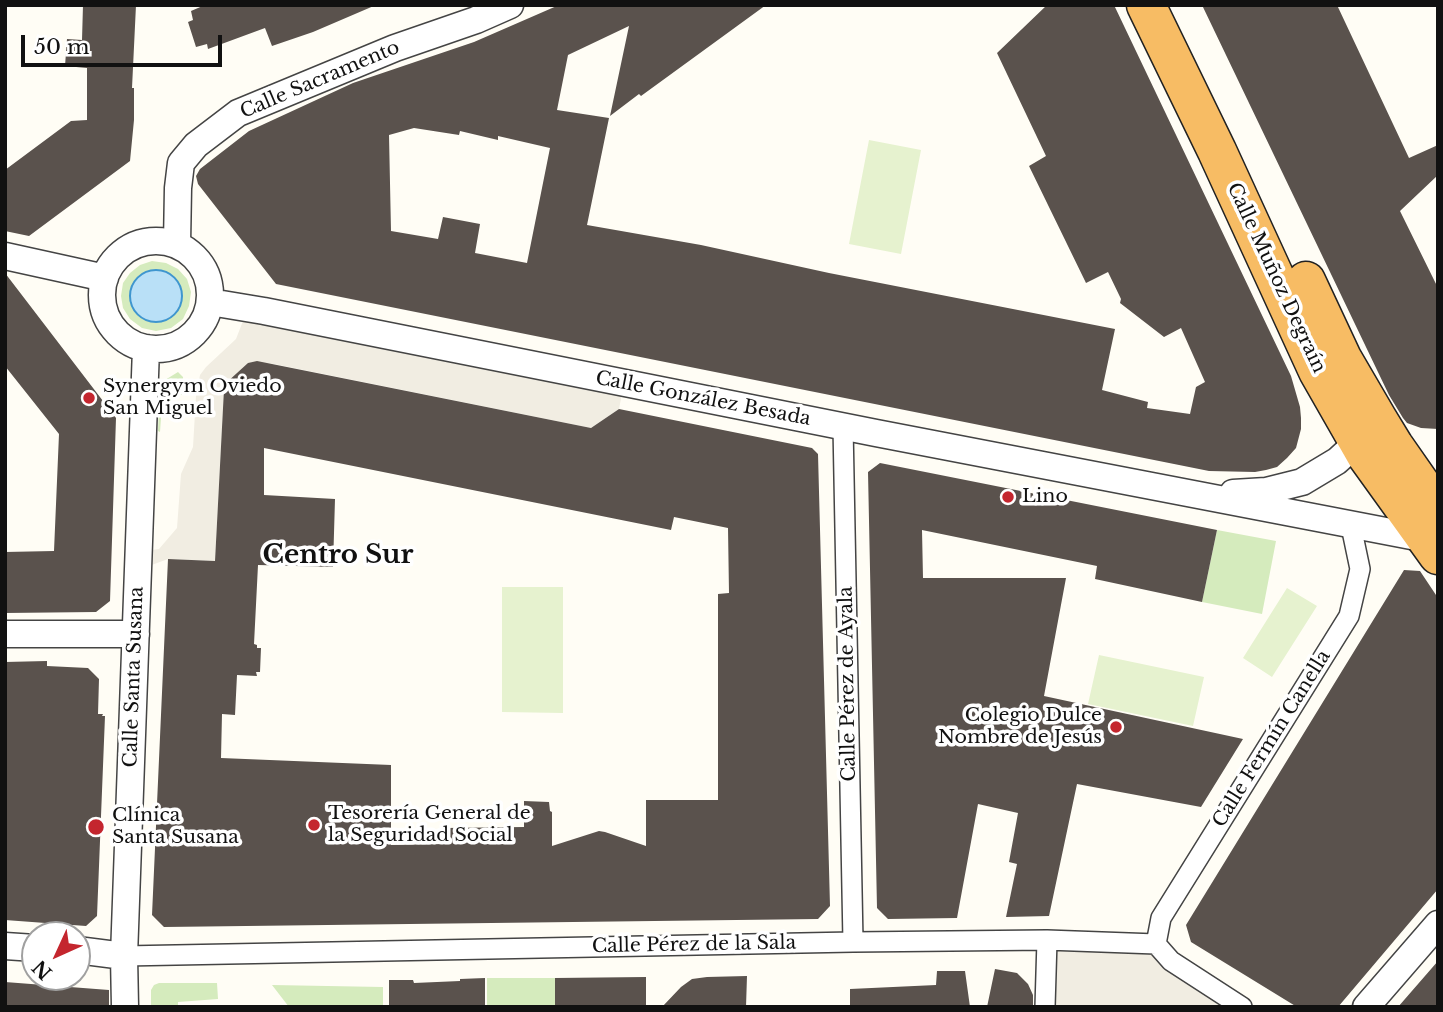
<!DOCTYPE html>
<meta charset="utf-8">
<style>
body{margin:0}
#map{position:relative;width:1443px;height:1012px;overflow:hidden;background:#fffdf5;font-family:"Libre Baskerville",serif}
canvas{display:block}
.frame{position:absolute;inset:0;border:7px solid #111;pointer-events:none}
.north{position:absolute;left:21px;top:921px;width:70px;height:70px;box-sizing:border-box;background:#fff;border:2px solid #a0a0a0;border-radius:50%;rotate:225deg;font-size:19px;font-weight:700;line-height:28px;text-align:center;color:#111}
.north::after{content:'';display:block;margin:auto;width:24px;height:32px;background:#c4262e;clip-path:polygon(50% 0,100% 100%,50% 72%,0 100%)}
.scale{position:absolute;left:21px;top:35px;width:201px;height:32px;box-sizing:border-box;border:4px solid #111;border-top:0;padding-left:9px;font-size:21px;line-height:24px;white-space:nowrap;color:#111;-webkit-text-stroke:5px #fff;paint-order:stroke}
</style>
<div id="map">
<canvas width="1443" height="1012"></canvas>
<div class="frame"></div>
<div class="north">N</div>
<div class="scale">50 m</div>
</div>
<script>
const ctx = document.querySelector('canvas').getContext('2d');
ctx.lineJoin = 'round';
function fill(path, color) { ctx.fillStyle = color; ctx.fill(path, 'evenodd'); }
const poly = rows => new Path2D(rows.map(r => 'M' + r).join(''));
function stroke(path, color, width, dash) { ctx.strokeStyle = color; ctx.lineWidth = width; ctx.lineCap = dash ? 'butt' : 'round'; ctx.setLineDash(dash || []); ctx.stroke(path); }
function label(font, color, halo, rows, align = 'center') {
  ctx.font = font + ' "Libre Baskerville",serif'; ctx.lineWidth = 7; ctx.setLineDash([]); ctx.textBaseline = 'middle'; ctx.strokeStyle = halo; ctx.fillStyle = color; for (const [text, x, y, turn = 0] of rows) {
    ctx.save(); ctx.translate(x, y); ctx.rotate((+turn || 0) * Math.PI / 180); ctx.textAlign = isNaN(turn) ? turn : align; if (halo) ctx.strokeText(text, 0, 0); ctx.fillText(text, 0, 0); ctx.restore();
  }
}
const green = poly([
 [152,261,166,263,178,269,187,279,191,292,189,306,183,319,171,328,156,331,142,328,130,319,123,308,121,296,123,283,130,273,140,265],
 [178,372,183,377,184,395,172,395,171,403,162,403,160,432,158,431,160,387,165,380],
 [1217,530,1276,541,1262,614,1202,602],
 [487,978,555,978,555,1007,487,1007],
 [159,983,217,983,218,999,178,1002,178,1007,151,1007,151,990,154,985],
 [272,985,383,987,383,1007,289,1007]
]);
const pitch = poly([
 [869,140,921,150,901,254,849,244],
 [502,587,563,587,563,713,502,712],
 [1287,588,1317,606,1272,677,1243,658],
 [1099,655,1204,677,1193,726,1088,704]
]);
const plaza = poly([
 [248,308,624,383,619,409,591,428,274,364,252,362,226,382,224,389,215,561,168,559,138,570,139,552,159,549,177,528,181,474,193,447,196,396,200,375,206,367,236,339],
 [1047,940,1156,944,1242,1007,1045,1007]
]);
const water = poly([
 '130 296a26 26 0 1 1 52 0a26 26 0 1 1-52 0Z'
]);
const building = poly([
 [83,5,136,5,132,88,134,88,134,120,130,161,29,236,5,231,5,170,71,121,87,120,87,68,65,66,67,39,82,40],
 [205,5,376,5,313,32,272,46,265,28,208,49,207,44,196,47,188,22,193,20,191,11],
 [559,5,766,5,641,96,639,94,610,116,629,26,568,55,557,110,609,118,587,225,701,245,829,273,1115,329,1102,390,1148,402,1147,408,1190,414,1196,387,1205,382,1181,328,1164,337,1120,303,1121,299,1108,272,1086,283,1029,166,1046,156,997,53,1047,5,1114,5,1291,376,1300,407,1301,418,1301,429,1296,448,1287,458,1277,467,1266,470,1255,472,1209,471,276,284,198,184,196,176,200,169,249,131,353,83,474,42],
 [414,128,459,135,460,131,498,140,498,136,550,148,527,263,475,253,480,224,443,217,438,239,391,231,389,135],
 [1202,5,1337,5,1409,158,1438,145,1438,175,1400,211,1438,288,1438,429,1421,428,1407,423,1403,418,1389,395],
 [5,273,116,418,110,601,96,612,5,613,5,552,54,551,59,434,5,366],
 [257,361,591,428,619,409,812,448,818,454,830,906,818,919,164,927,152,915,168,559,215,561,224,389,226,383,248,363],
 [264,448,671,530,674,517,728,528,729,593,718,594,718,800,646,800,646,846,605,832,599,831,552,846,552,812,550,811,549,802,524,801,524,827,445,828,445,844,391,845,391,765,221,758,222,714,235,715,237,675,257,676,256,672,260,672,261,648,257,648,257,645,254,644,258,565,333,567,335,499,264,495],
 [880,463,1217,530,1202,602,1095,579,1097,566,922,530,923,578,1066,578,1044,696,1243,739,1201,807,1077,784,1049,916,1006,917,1017,864,1009,862,1018,813,978,804,957,918,888,919,877,908,868,472],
 [1404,570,1420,571,1438,598,1438,889,1338,1007,1297,1007,1191,942,1186,925],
 [47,661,47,666,88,668,99,679,98,714,103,714,102,716,105,716,97,916,86,926,5,920,5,662],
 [1438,961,1438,1007,1398,1007],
 [995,969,1017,973,1028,984,1033,995,1033,1007,987,1007],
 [937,971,965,971,970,1007,850,1007,850,989,936,985],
 [747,976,746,1007,662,1007,681,987,692,979,707,977],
 [646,977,646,1007,555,1007,555,978],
 [485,978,485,1007,389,1007,389,980,413,980,414,983,460,981,460,979],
 [5,982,109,990,109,1007,5,1007]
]);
const pedestrian = poly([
 [843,426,853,942],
 [1156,944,1161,918,1349,616,1360,569,1351,526],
 [124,956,853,942,1047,940,1156,944,1171,961,1242,1007],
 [1045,1007,1047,940]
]);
const minor = poly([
 '102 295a54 54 0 1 1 108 0a54 54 0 1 1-108 0Z',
 [177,244,178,188,181,163,196,145,238,113,395,48,476,20,510,5],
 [5,256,105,278],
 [210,302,264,311,876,433,1427,539],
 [1233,493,1266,491,1302,482,1337,461,1359,441,1367,431],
 [5,634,136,634],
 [5,946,35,948],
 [77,950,124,956],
 [125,1007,124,956,146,348],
 [1366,1007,1438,924]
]);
const trunk = poly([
 [1146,5,1217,151,1318,371,1366,455,1438,555],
 [1306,281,1342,358,1377,418,1394,446,1438,509]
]);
const markers = [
 [89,398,7,"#c4262e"],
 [1008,497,7,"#c4262e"],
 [1116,727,7,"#c4262e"],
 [314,825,7,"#c4262e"],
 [96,827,9,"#c4262e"]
];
const streetNames = [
 ["Calle Sacramento",320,80,-23],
 ["Calle Muñoz Degraín",1276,278,65],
 ["Calle González Besada",703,399,11],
 ["Calle Santa Susana",134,677,-88],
 ["Calle Pérez de Ayala",848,684,-91],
 ["Calle Fermín Canella",1272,739,-58],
 ["Calle Pérez de la Sala",694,945,-1]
];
const poiNames = [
 ["Synergym Oviedo",103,387],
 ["San Miguel",103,409],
 ["Lino",1022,497],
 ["Colegio Dulce",1102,716,"right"],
 ["Nombre de Jesús",1102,738,"right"],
 ["Tesorería General de",328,814],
 ["la Seguridad Social",328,836],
 ["Clínica",112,816],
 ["Santa Susana",112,838]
];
const districtNames = [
 ["Centro Sur",338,556]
];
fill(green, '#d5ebbd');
fill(pitch, '#e6f2cf');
fill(plaza, '#f1ede2');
fill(water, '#b9e0f7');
stroke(water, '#3f96cf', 2);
fill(building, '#5a524d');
stroke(pedestrian, '#444', 22);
stroke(minor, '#444', 29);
stroke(trunk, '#222', 41);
stroke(pedestrian, '#fff', 19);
stroke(minor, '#fff', 26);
stroke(trunk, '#f7bc64', 38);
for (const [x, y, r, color] of markers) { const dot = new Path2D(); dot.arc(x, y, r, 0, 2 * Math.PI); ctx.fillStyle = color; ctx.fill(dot); stroke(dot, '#fff', 2.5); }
label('19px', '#111', '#fff', streetNames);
label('19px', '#111', '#fff', poiNames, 'left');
label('bold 26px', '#111', '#fff', districtNames);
</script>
